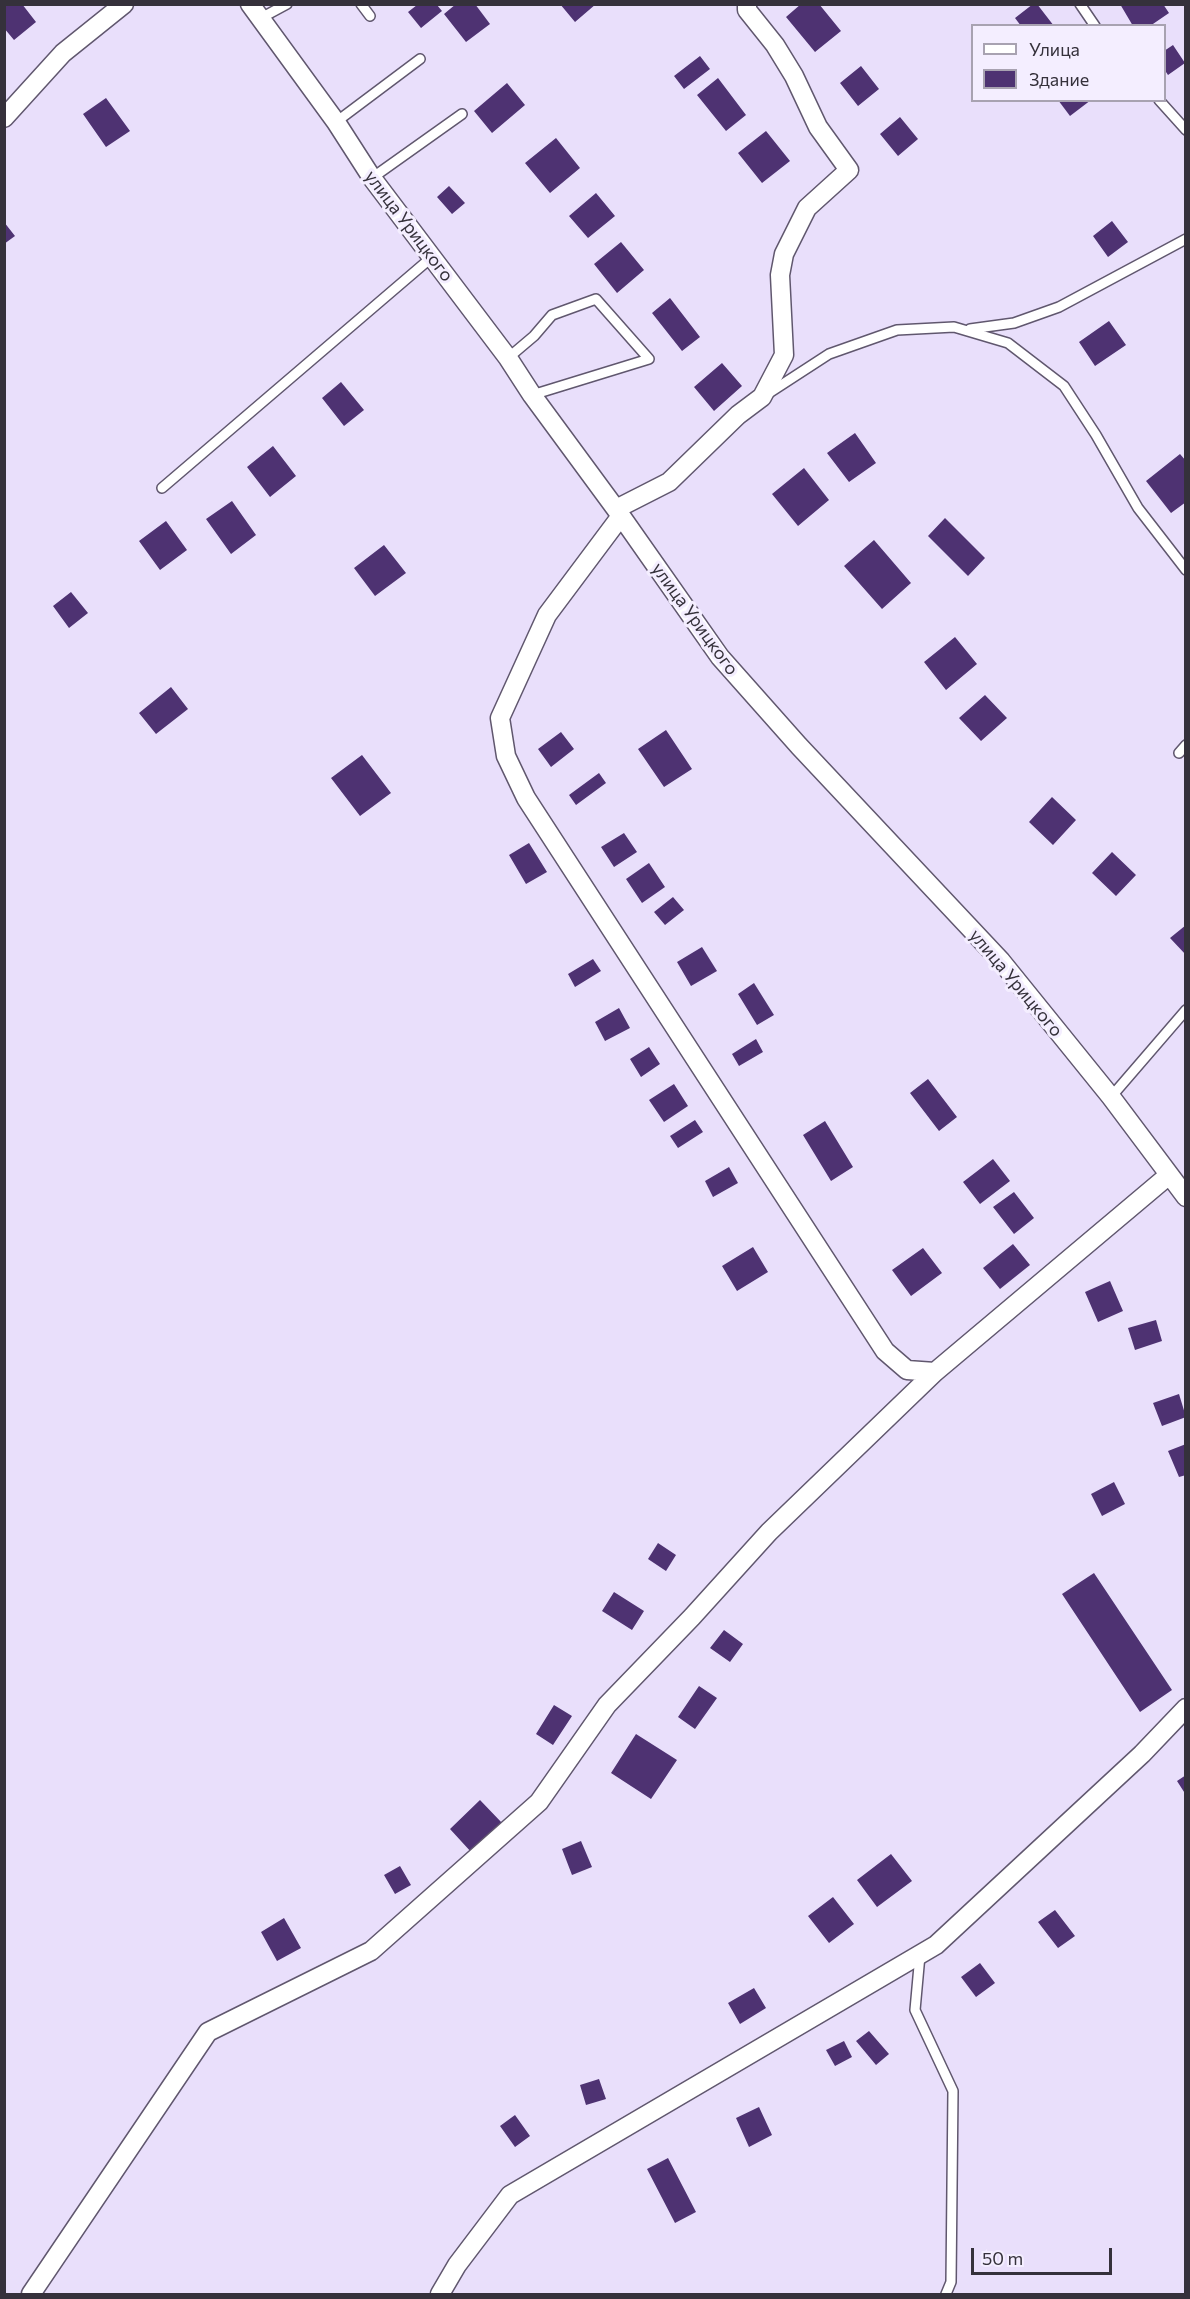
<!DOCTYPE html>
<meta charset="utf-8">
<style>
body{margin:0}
#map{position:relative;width:1190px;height:2299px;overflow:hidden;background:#e9dffb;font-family:Commissioner,sans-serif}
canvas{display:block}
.frame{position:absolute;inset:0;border:6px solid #35313b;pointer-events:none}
.legend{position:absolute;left:971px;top:24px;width:195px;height:78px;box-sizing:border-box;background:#f4eeff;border:2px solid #a8a2b1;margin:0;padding:8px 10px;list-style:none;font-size:18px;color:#35313b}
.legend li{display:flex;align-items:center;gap:12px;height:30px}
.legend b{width:30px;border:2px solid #a8a2b1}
.scale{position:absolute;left:971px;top:2248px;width:141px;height:27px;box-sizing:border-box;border:3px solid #35313b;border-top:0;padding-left:8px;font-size:18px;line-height:21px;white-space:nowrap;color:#35313b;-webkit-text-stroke:4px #f4eeff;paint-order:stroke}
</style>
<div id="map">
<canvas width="1190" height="2299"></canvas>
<div class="frame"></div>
<ul class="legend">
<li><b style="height:8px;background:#fff"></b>Улица</li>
<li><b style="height:16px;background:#4e3272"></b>Здание</li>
</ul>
<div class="scale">50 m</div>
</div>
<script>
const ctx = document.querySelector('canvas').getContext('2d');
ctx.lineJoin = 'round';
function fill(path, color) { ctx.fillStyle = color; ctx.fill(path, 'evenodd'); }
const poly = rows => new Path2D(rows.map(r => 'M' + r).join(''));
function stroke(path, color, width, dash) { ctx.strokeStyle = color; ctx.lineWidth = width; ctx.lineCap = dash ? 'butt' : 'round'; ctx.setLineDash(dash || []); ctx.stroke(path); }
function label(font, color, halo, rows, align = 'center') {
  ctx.font = font + ' Commissioner,sans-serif'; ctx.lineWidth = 6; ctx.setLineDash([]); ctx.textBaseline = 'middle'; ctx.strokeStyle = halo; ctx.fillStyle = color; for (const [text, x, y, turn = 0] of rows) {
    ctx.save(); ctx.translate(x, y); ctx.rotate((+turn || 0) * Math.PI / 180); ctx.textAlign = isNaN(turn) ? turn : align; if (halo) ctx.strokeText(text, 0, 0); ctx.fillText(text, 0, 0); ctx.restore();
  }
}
const building = poly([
 [4,4,22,4,36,22,14,40,4,28],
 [456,4,475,4,490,24,466,42,444,14],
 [560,4,596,4,575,22],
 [801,4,819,4,841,31,815,52,786,17],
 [1033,4,1037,4,1054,26,1021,26,1015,18],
 [1120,4,1163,4,1169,13,1150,26,1133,26],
 [417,5,437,5,442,11,421,28,408,12],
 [1173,45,1185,63,1168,75,1164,69,1164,51],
 [700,56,710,69,684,89,674,76],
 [861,66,879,89,858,106,840,83],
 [718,78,746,115,726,131,697,95],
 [507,83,525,105,492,133,474,111],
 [106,98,130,131,106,147,83,114],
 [1058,100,1091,100,1070,116],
 [900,117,918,139,898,156,880,134],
 [766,131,790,161,762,183,738,153],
 [556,138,580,168,550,193,525,163],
 [449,186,465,203,452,214,437,197],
 [596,193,615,216,588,238,569,216],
 [1112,221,1128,242,1108,257,1093,236],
 [4,222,15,236,4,244],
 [621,242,644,270,617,293,594,264],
 [670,298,700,337,682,351,652,313],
 [1109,321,1126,345,1095,366,1079,342],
 [722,363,742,386,714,411,694,387],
 [341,382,364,410,344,426,322,398],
 [855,433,876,463,849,482,827,453],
 [273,446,296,476,270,497,247,467],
 [1180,454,1186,461,1186,502,1171,513,1146,481],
 [804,468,829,500,798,526,772,494],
 [232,501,256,535,231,554,206,519],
 [945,518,985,558,968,576,928,536],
 [166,521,187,550,160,570,139,541],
 [874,540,911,583,882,609,844,566],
 [384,545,406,573,375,596,354,568],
 [71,592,88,613,69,628,53,606],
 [955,637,977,664,946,690,924,662],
 [171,687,188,709,156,734,139,713],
 [985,695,1007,718,981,741,959,718],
 [666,730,692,769,664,787,638,749],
 [561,732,574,749,551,767,538,749],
 [362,755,391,793,360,816,331,778],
 [599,773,606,783,576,805,569,795],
 [1052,797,1076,820,1053,845,1029,822],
 [624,833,637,852,614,867,601,847],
 [529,843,547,872,526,884,509,855],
 [1112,852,1136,875,1116,896,1092,873],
 [649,863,665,887,642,903,626,879],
 [673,897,684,910,665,925,654,912],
 [1186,925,1186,955,1170,938],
 [702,947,717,971,691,986,677,962],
 [593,959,601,971,575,987,568,974],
 [754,983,774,1015,757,1025,738,994],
 [619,1008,630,1028,605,1041,595,1022],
 [756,1039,763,1052,739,1066,732,1054],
 [649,1047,660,1064,641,1077,630,1059],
 [928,1079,957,1117,939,1131,910,1093],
 [674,1084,688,1106,664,1122,649,1100],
 [695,1120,703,1132,678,1148,670,1136],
 [825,1121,853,1167,831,1181,803,1135],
 [993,1159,1010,1181,980,1204,963,1182],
 [729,1167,738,1183,713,1197,705,1181],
 [1014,1192,1034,1218,1014,1234,993,1207],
 [1013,1244,1030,1265,1000,1289,983,1268],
 [753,1247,768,1272,737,1291,722,1266],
 [923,1248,942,1273,911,1296,892,1270],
 [1110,1281,1123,1311,1098,1322,1085,1292],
 [1156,1320,1162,1341,1135,1350,1128,1328],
 [1179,1394,1186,1417,1162,1426,1153,1403],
 [1186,1444,1186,1475,1179,1477,1168,1451],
 [1114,1482,1125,1504,1102,1516,1091,1494],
 [658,1543,676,1555,666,1571,648,1559],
 [1094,1573,1172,1690,1140,1712,1062,1594],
 [614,1592,644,1611,632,1630,602,1611],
 [724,1630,743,1644,730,1662,710,1648],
 [699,1686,717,1698,695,1729,678,1717],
 [554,1705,572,1716,553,1745,536,1734],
 [636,1734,677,1760,651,1799,611,1773],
 [1186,1775,1186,1795,1177,1781],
 [480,1800,503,1824,472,1853,450,1829],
 [581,1841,592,1867,572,1875,562,1849],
 [891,1854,912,1881,877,1907,857,1880],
 [400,1866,411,1885,395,1894,384,1875],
 [833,1897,854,1924,829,1943,808,1916],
 [1055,1910,1075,1936,1058,1948,1038,1922],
 [284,1918,301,1948,277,1961,261,1932],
 [980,1963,995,1983,976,1997,961,1977],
 [754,1988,766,2008,740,2024,728,2003],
 [869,2031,889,2054,876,2065,856,2041],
 [844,2041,852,2057,835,2066,826,2050],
 [599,2079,606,2099,586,2105,580,2085],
 [759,2107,772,2135,749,2147,736,2118],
 [515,2115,530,2136,515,2147,500,2126],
 [668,2158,696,2212,675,2223,647,2169]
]);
const service = poly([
 [361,4,370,16],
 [1080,4,1095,26],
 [261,18,287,4],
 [1159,100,1186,130],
 [336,122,420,59],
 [372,178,462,114],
 [970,329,1014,323,1059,307,1186,239],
 [508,358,534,336,552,315,596,299,649,359,532,395],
 [769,393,829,354,897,330,954,327,1008,343,1064,386,1096,435,1138,508,1186,570],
 [162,488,432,257],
 [1179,753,1186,745],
 [1111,1097,1186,1010],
 [920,1955,915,2010,953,2091,951,2282,946,2294]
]);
const minor = poly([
 [250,4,336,122,372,178,508,358,532,395,621,516,720,657,799,746,1001,961,1111,1097,1186,1197],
 [4,118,63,53,124,4],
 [616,509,669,482,738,415,762,397,784,355,780,275,784,254,807,208,849,170,818,127,794,76,775,45,747,10,747,4],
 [621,516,547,615,500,718,506,756,526,798,885,1351,907,1370,935,1372],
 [31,2294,208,2032,371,1951,539,1802,607,1705,692,1617,769,1532,935,1372,1169,1175],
 [440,2294,457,2265,510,2195,936,1945,1142,1754,1186,1708]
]);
const streetNames = [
 ["улица Урицкого",409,226,53],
 ["улица Урицкого",695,619,54],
 ["улица Урицкого",1016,983,50]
];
fill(building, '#4e3272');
stroke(service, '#60576e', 12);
stroke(minor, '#60576e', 21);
stroke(service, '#fff', 9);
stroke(minor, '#fff', 18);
label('18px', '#35313b', '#f4eeff', streetNames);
</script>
